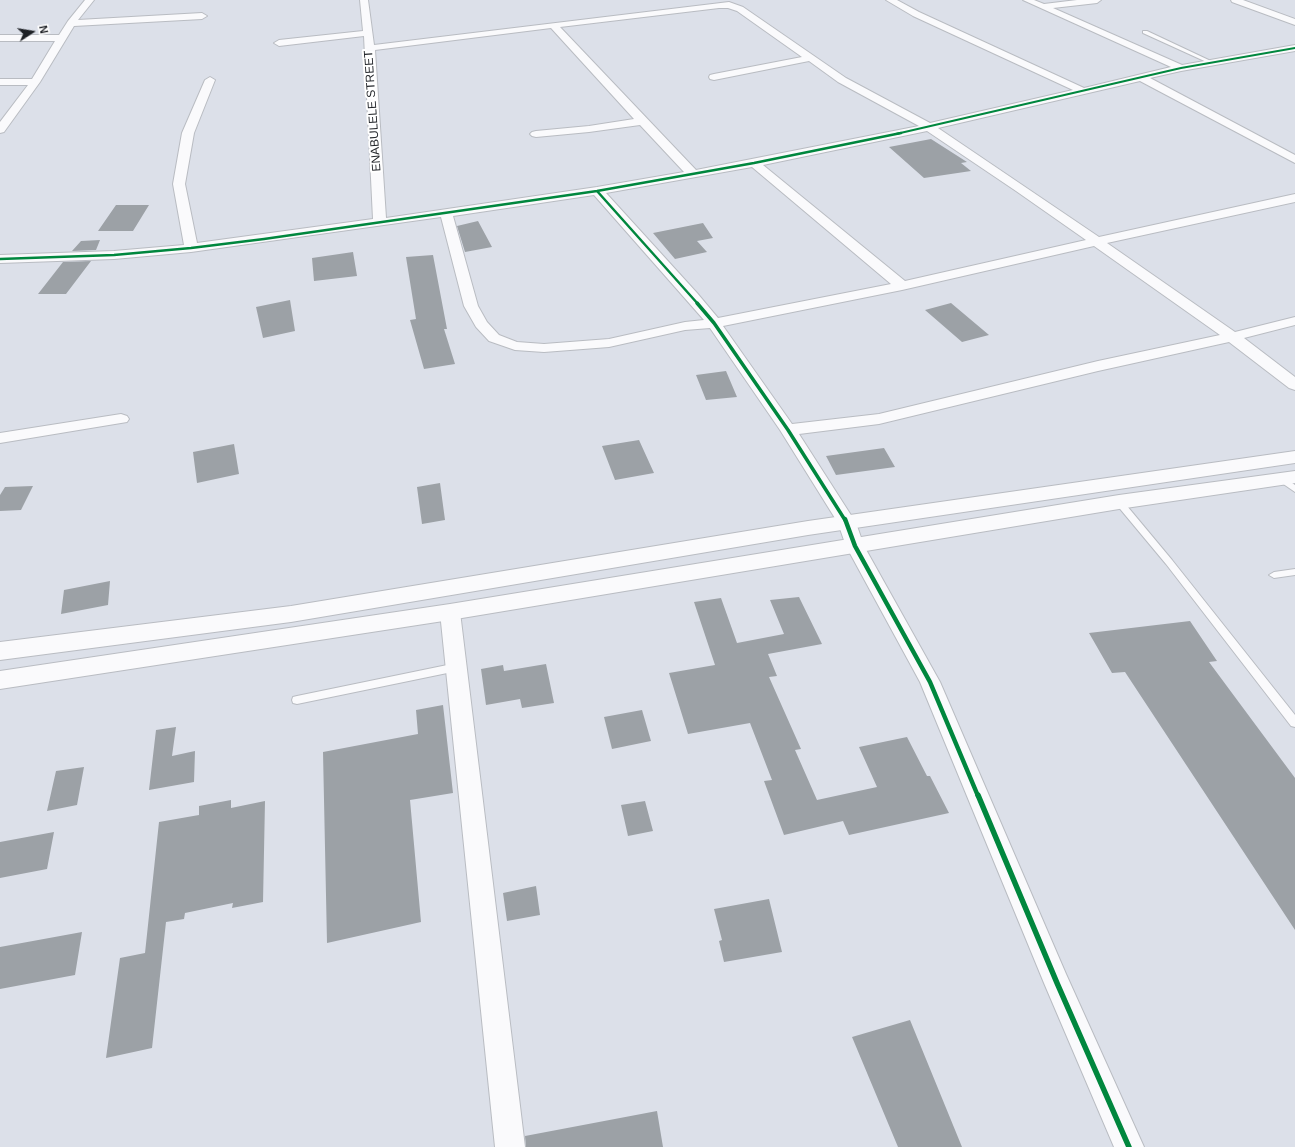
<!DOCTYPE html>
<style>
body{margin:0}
#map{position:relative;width:1295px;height:1147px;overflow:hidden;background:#dce0e9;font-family:Arial,sans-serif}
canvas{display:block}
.north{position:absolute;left:12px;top:12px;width:40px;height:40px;-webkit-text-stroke:3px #fff;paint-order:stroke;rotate:78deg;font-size:11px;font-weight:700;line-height:16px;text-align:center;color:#1e2126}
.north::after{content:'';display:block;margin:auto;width:14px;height:18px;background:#1e2126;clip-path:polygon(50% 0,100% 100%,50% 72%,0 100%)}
</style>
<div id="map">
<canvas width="1295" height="1147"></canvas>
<div class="north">N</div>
</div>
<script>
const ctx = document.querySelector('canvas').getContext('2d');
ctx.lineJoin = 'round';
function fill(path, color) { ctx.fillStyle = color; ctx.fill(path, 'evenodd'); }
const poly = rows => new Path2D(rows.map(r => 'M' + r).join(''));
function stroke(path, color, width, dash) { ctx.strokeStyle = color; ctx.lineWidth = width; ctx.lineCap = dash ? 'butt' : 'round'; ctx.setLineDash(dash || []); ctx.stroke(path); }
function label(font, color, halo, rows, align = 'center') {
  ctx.font = font + ' Arial,sans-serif'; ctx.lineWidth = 4; ctx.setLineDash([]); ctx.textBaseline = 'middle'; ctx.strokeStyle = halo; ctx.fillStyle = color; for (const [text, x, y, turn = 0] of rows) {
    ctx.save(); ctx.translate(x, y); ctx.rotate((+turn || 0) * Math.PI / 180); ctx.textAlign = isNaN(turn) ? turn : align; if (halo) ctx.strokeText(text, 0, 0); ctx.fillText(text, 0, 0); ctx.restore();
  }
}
const building = poly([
 [931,139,967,162,961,163,971,171,924,178,889,147],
 [116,205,149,205,133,231,98,231],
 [478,221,492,247,465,252,457,226],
 [703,223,713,238,697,241,707,252,675,259,653,233],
 [100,240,96,250,72,251,81,241],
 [353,252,357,276,314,281,312,258],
 [433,255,447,329,444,329,455,364,424,369,410,320,416,319,406,257],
 [91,261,66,294,38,294,63,262],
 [290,300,295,331,263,338,256,307],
 [951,303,989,335,962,342,925,310],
 [726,371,737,397,706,400,696,375],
 [639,440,654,473,615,480,602,446],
 [234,444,239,474,197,483,193,452],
 [884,448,895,467,836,475,826,456],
 [440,483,445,520,422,524,417,487],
 [33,486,21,510,0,511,0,495,5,487],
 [110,581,108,605,61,614,64,590],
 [799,597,822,644,768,654,777,676,769,677,801,749,795,750,817,800,877,787,859,747,907,737,927,776,930,776,949,813,849,835,843,821,784,835,764,781,772,780,750,723,688,734,669,673,715,665,694,602,721,598,737,643,784,634,770,600],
 [1190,621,1217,661,1209,662,1295,778,1295,930,1125,672,1112,673,1089,633],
 [546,664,554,703,522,708,520,699,486,705,481,669,503,665,504,671],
 [443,705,453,793,410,800,421,922,327,943,323,752,418,734,416,710],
 [642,710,651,741,612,749,604,717],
 [176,727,172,756,195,751,194,782,149,790,156,730],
 [84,767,77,805,47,811,56,771],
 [231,800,231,808,265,801,263,902,232,908,233,903,185,913,184,919,166,922,152,1048,106,1058,120,958,145,953,159,822,199,815,199,806],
 [645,801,653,831,628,836,621,805],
 [54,832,47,869,0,878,0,842],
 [536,886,540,915,507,921,503,893],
 [769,899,782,952,724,962,719,941,722,940,714,909],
 [82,932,75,975,0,989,0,947],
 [910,1020,962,1147,898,1147,852,1037],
 [657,1111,663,1147,526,1147,525,1136]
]);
const service = poly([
 [1143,31,1147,31,1215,63,1211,64,1143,33,1143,31],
 [1282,476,1295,485,1295,492,1279,481,1278,479,1279,477,1282,476],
 [1119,499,1122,500,1172,560,1295,715,1295,727,1291,726,1166,564,1116,504,1115,502,1119,499],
 [1295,569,1295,575,1274,578,1269,575,1274,572,1295,569],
 [457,663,460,664,462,667,460,670,457,671,297,704,293,703,292,700,293,697,297,696,457,663]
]);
const minor = poly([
 [85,0,94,0,78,20,202,13,207,16,202,19,74,26,40,82,4,132,0,133,0,122,28,85,0,85,0,79,32,79,55,41,0,41,0,35,59,35,68,21,85,0],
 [360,0,368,0,374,45,729,2,743,7,846,78,930,123,1073,90,913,16,886,0,897,0,919,12,1084,88,1171,67,1023,0,1034,0,1044,4,1077,0,1101,0,1097,3,1053,8,1182,65,1295,45,1295,51,1181,71,1150,78,1295,155,1295,163,1140,81,938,128,1099,237,1295,194,1295,202,1107,243,1235,332,1295,317,1295,325,1244,338,1295,377,1295,390,1289,388,1229,342,1098,371,879,424,799,434,856,523,864,546,940,682,1066,974,1144,1147,1114,1147,1044,983,920,682,846,546,838,523,780,430,710,328,685,330,609,347,544,352,515,350,489,341,476,327,464,306,441,217,191,252,114,259,0,263,0,255,114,251,184,245,173,184,182,133,205,80,210,77,215,80,194,133,185,184,197,243,373,219,364,36,279,46,274,43,279,40,363,31,360,0],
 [719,8,728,8,737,11,802,57,714,74,710,75,709,77,710,79,714,80,809,61,838,82,919,126,696,170,560,27,719,8],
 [551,28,634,119,589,126,536,131,532,132,530,134,532,136,536,137,589,132,640,125,684,172,597,187,386,218,375,50,551,28],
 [927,131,1016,191,1086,240,905,281,763,165,927,131],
 [752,167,891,284,718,318,697,293,606,193,752,167],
 [594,195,704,320,685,322,609,339,544,344,517,342,499,335,487,322,478,306,453,216,594,195],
 [1094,246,1220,335,1098,361,879,414,792,424,723,326,902,290,1094,246],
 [1231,0,1243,0,1295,19,1295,25,1232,2,1231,0],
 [121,414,127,416,129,419,127,422,0,443,0,433,121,414],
 [450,605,457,607,460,612,525,1147,495,1147,440,612,443,607,450,605]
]);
const trunk = poly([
 [1295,451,1295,463,808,535,291,622,0,660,0,642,291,606,808,521,1295,451],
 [1295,471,1295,483,1119,509,450,620,0,689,0,671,450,604,1119,495,1295,471]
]);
const cyclewayFar4 = poly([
 [896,134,1181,68,1295,48]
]);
const cyclewayFar3 = poly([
 [597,191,698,304],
 [0,259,114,255,191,248,264,239,597,191,754,163,901,133]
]);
const cyclewayFar2 = poly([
 [697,303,714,323,788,430,845,520]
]);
const cyclewayFar1 = poly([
 [845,519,855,546,930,682,978,796]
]);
const cycleway = poly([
 [978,795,1057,983,1129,1147]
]);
const farStreetnames = [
 ["ENABULELE STREET",373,111,-94]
];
fill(building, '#9ca1a6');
stroke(service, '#b9bcc2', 2);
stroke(minor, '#b9bcc2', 2);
stroke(trunk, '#b9bcc2', 2);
fill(service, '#fafafc');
fill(minor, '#fafafc');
fill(trunk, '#fafafc');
stroke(cyclewayFar4, '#00873e', 2);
stroke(cyclewayFar3, '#00873e', 2.5);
stroke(cyclewayFar2, '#00873e', 3.5);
stroke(cyclewayFar1, '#00873e', 4.5);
stroke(cycleway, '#00873e', 5.5);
label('12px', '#1e2126', '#fff', farStreetnames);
</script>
